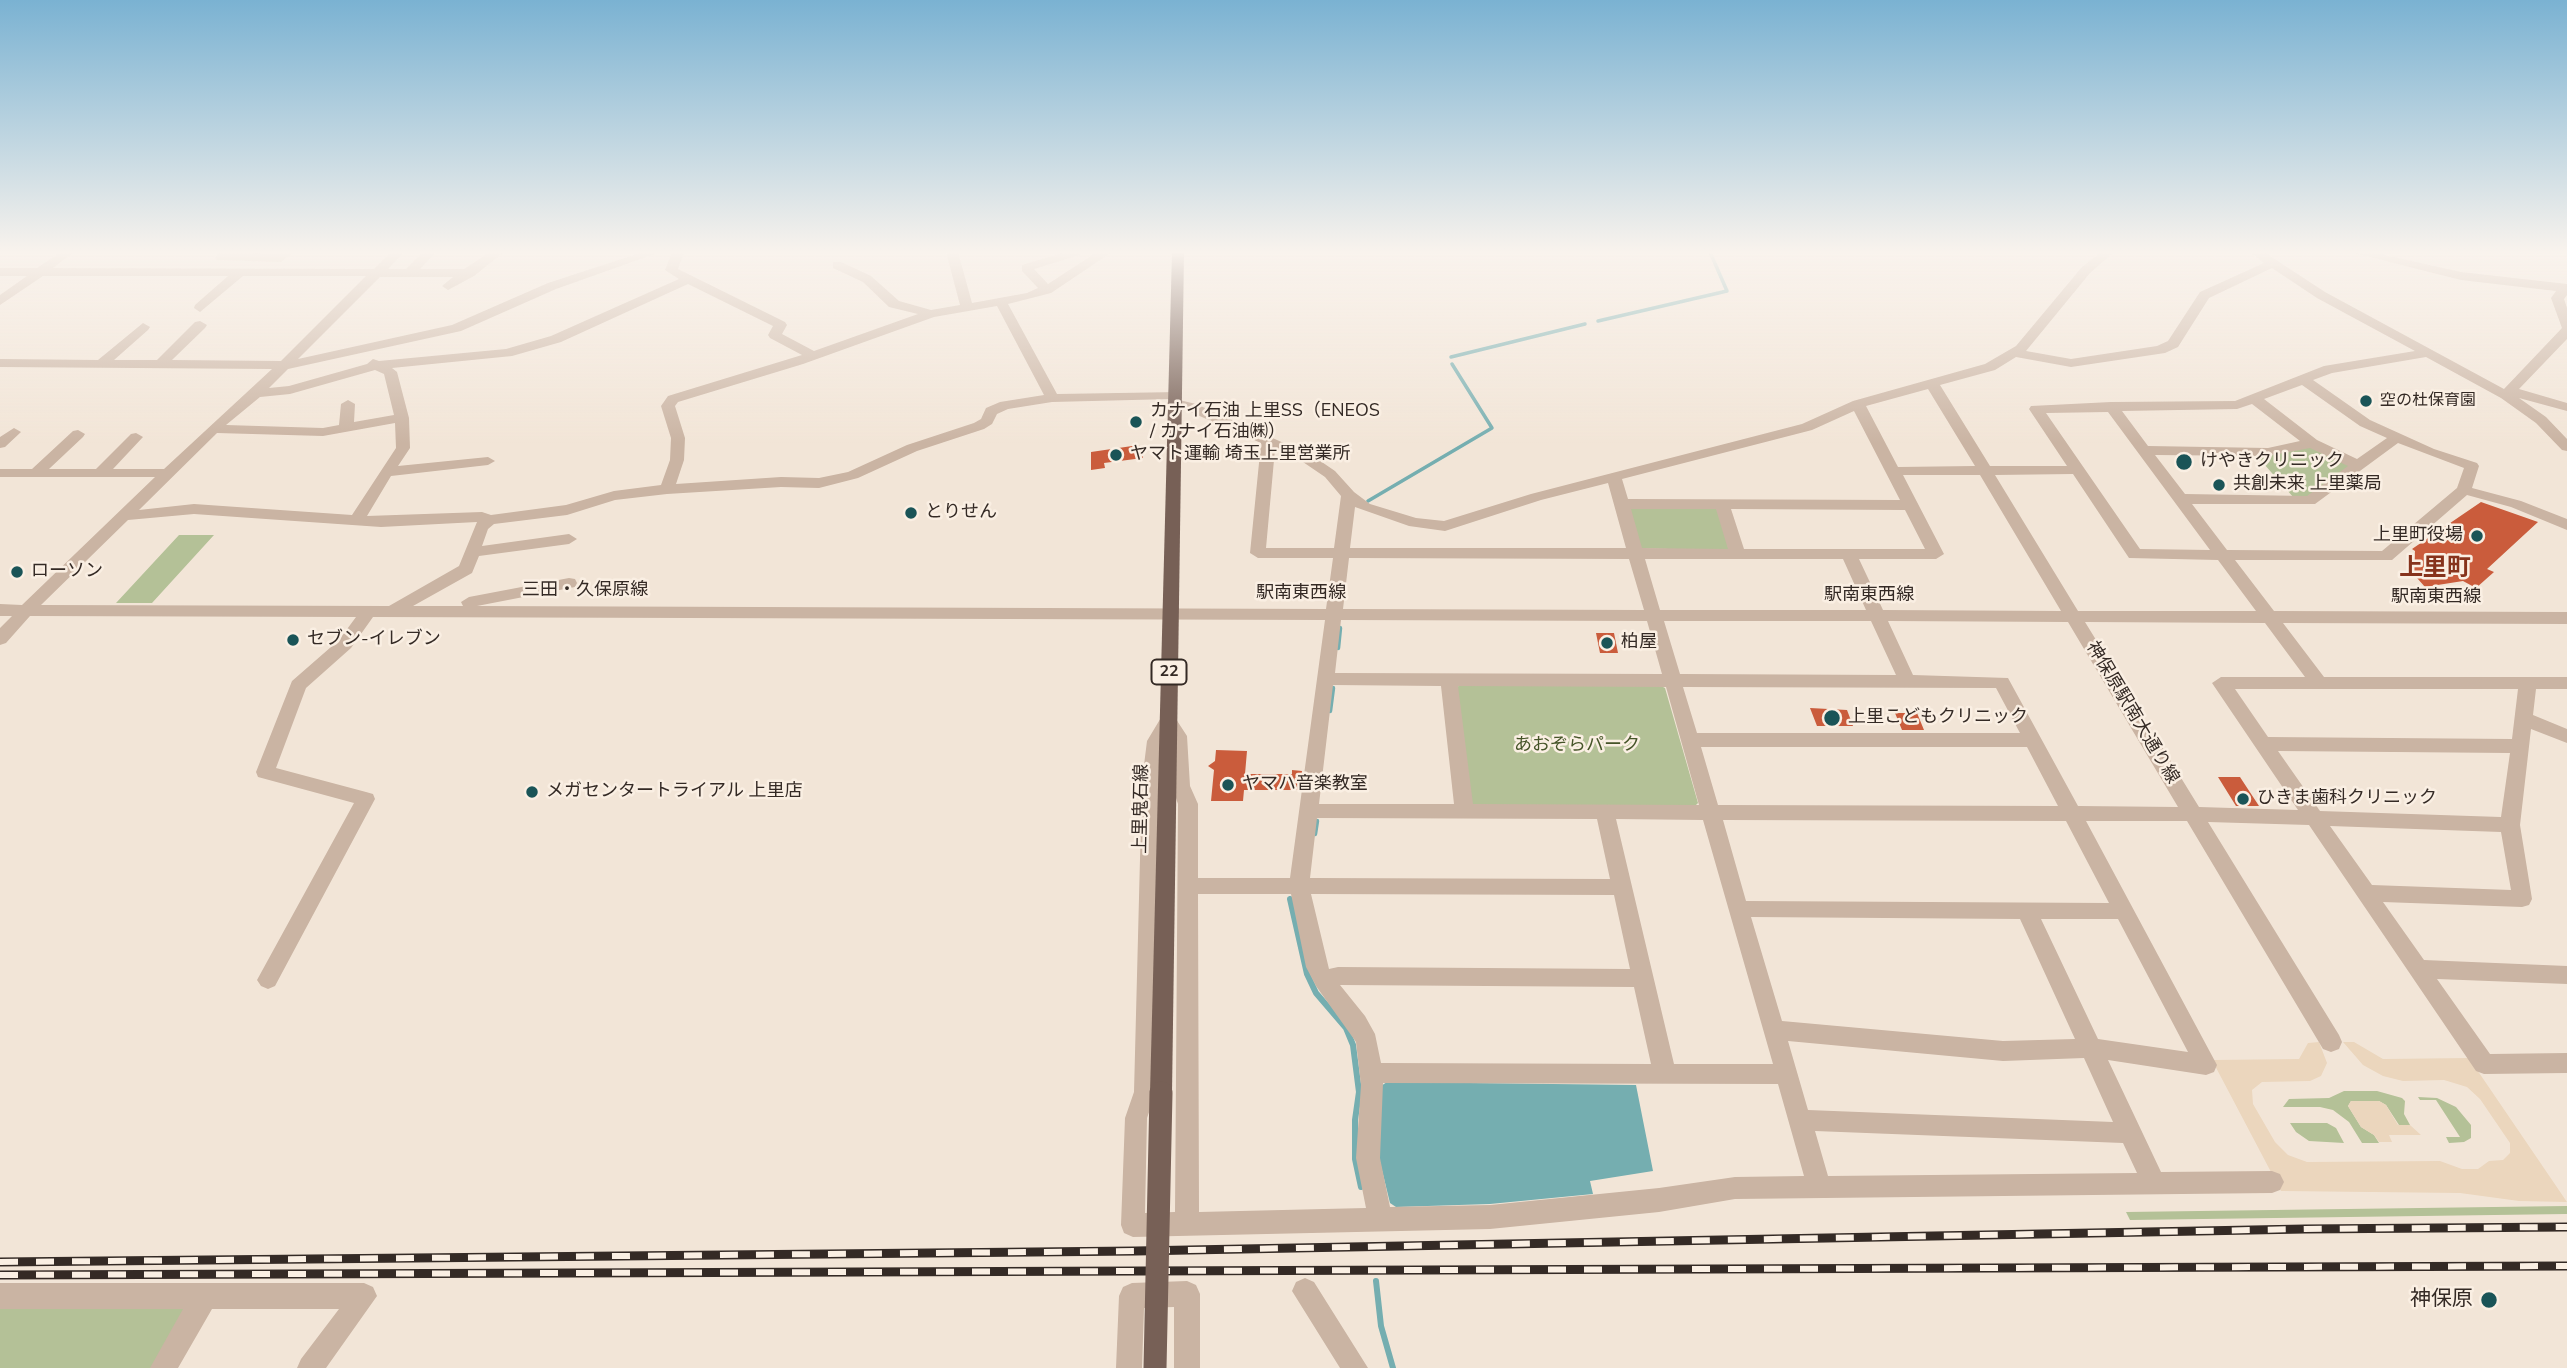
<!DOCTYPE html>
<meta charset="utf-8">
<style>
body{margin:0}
canvas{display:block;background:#f2e5d7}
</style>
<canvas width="2567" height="1368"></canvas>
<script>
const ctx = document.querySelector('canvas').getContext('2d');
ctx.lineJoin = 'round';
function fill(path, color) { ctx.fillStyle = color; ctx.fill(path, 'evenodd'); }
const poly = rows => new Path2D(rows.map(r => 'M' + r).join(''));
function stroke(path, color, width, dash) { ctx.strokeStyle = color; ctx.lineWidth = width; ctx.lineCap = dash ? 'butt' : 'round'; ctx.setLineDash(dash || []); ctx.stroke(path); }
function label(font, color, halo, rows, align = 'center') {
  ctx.font = font + ' "Nunito Sans","Noto Sans JP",sans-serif'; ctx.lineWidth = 5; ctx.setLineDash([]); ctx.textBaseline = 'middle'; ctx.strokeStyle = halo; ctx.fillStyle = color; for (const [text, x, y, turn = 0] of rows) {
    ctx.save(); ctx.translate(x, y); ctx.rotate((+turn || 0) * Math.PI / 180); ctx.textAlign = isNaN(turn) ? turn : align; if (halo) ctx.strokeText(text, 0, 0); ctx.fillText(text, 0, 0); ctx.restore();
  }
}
const green = poly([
 [2313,447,2350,466,2305,498,2294,498,2256,455],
 [1631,507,1714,508,1719,510,1729,551,1639,548,1628,510],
 [179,535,214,535,152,603,116,603],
 [1461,684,1659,685,1665,688,1698,803,1694,807,1475,806,1470,802,1456,688],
 [2344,1091,2377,1091,2402,1098,2405,1101,2404,1114,2410,1125,2399,1125,2386,1105,2379,1101,2351,1101,2348,1106,2361,1127,2374,1135,2379,1143,2362,1143,2349,1122,2333,1110,2320,1107,2283,1107,2289,1099,2329,1098],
 [2418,1097,2437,1098,2456,1107,2471,1125,2471,1138,2464,1142,2449,1143,2446,1137,2460,1137,2436,1100,2420,1100],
 [2290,1123,2327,1123,2336,1128,2344,1143,2309,1141,2296,1132],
 [2567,1206,2567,1214,2130,1220,2126,1212],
 [185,1303,189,1313,157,1368,0,1368,0,1305]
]);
const plaza = poly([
 [2319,1042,2327,1063,2321,1076,2310,1081,2262,1082,2252,1090,2253,1104,2275,1142,2288,1155,2307,1162,2440,1161,2462,1169,2478,1169,2489,1161,2503,1160,2510,1153,2510,1143,2480,1099,2467,1087,2444,1080,2403,1081,2383,1076,2363,1065,2343,1042,2354,1042,2383,1059,2469,1058,2567,1202,2519,1201,2460,1193,2281,1191,2212,1060,2299,1059,2308,1043],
 [2351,1101,2379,1101,2386,1105,2398,1125,2410,1125,2421,1135,2389,1135,2392,1142,2379,1142,2374,1135,2361,1127,2348,1106]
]);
const water = poly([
 [1387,1082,1636,1085,1653,1171,1590,1181,1593,1194,1490,1204,1396,1207,1390,1203,1379,1158,1381,1086]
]);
const streamFar2 = poly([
 [1598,321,1727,291,1710,252],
 [1451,357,1585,324],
 [1368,501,1492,428,1452,364]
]);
const streamFar1 = poly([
 [1338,648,1340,628],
 [1330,711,1333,688],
 [1315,834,1317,821]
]);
const stream = poly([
 [1290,899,1307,974,1316,993,1346,1028,1353,1045,1359,1092,1355,1120,1355,1159,1361,1187],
 [1376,1281,1381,1326,1393,1368]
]);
const building = poly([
 [1139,445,1143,458,1104,463,1105,468,1091,470,1091,452],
 [2481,502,2538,522,2487,569,2494,572,2476,588,2463,581,2425,587,2410,570,2414,568,2415,551,2412,549],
 [1596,633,1614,633,1618,653,1600,653],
 [1810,708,1847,710,1853,726,1817,726],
 [1895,713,1917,713,1924,730,1902,730],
 [1216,750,1247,751,1245,774,1292,774,1292,770,1302,771,1299,790,1244,790,1243,801,1211,801,1214,770,1208,766,1215,761],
 [2218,777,2240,777,2259,806,2236,806]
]);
const minor = poly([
 [61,252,74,252,53,268,374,269,391,252,404,252,388,269,406,269,423,252,436,252,420,269,464,269,490,252,504,252,474,276,448,290,442,286,453,277,380,277,298,359,452,325,548,283,643,252,660,252,556,289,461,331,288,369,269,388,289,386,367,364,373,359,379,361,506,349,551,336,679,279,665,270,672,252,684,252,678,269,785,322,787,325,782,334,814,351,918,314,889,307,863,282,833,268,833,262,841,262,871,276,899,301,931,310,960,305,946,252,958,252,972,303,1027,293,1038,288,1022,271,1022,265,1065,252,1082,252,1080,255,1034,269,1048,284,1097,252,1112,252,1051,293,1008,304,1057,394,1179,392,1181,395,1175,399,1196,404,1313,456,1335,471,1354,492,1370,504,1416,518,1444,521,1531,494,1802,424,1853,401,1985,364,2016,346,2082,267,2101,252,2114,252,2090,273,2026,351,2071,359,2157,346,2168,341,2200,292,2264,263,2250,252,2264,252,2325,292,2504,389,2562,328,2551,298,2556,291,2461,280,2350,252,2371,252,2461,272,2567,284,2567,295,2564,299,2567,308,2567,339,2519,389,2567,403,2567,411,2519,398,2546,417,2567,439,2567,451,2562,450,2536,423,2501,398,2426,357,2332,373,2313,380,2370,420,2434,449,2477,463,2479,466,2472,488,2521,501,2567,519,2567,530,2511,507,2467,495,2392,560,2235,560,2274,611,2567,612,2567,624,2283,623,2324,677,2567,677,2567,689,2536,689,2533,715,2567,729,2567,743,2531,729,2520,825,2532,899,2529,905,2522,907,2383,902,2424,960,2567,966,2567,984,2437,979,2490,1054,2567,1053,2567,1073,2484,1074,2476,1071,2309,825,2208,822,2339,1035,2342,1042,2339,1049,2331,1052,2323,1049,2187,821,2086,821,2217,1065,2214,1072,2206,1075,2108,1060,2161,1172,2272,1171,2280,1174,2284,1182,2280,1190,2272,1193,1735,1199,1659,1212,1490,1229,1133,1237,1124,1233,1121,1225,1125,1118,1134,1092,1142,781,1147,741,1162,716,1168,714,1174,716,1187,736,1190,786,1198,804,1198,878,1290,878,1325,620,373,617,351,648,306,688,276,768,366,792,373,794,375,799,275,986,268,989,261,986,257,980,354,803,258,777,256,772,292,681,339,640,356,617,30,616,6,643,0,645,0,628,12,616,0,616,0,604,22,605,155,477,0,477,0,469,32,469,73,431,78,430,85,434,83,437,49,469,96,469,131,434,136,433,143,437,113,469,164,469,272,369,0,367,0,359,98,360,143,323,150,327,148,330,114,360,157,360,195,322,200,321,207,325,205,328,172,360,281,361,366,276,243,276,200,312,194,308,195,305,228,276,43,276,0,305,0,295,27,276,0,276,0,268,37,268,61,252],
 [2272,268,2317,298,2415,351,2324,366,2235,401,2111,402,2031,406,2029,409,2067,466,1990,466,1940,385,1995,370,2016,357,2071,367,2165,353,2178,347,2209,298,2272,268],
 [688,284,773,326,768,335,770,338,802,355,668,396,661,406,671,438,670,460,661,485,614,491,566,505,491,515,482,512,367,516,391,476,488,465,495,461,488,457,398,466,410,448,409,418,397,372,392,368,512,356,561,342,688,284],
 [997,306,1044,395,1000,402,986,408,981,419,974,423,907,445,848,472,819,478,781,477,676,484,684,460,685,438,675,406,678,402,803,364,934,317,997,306],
 [375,370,384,374,394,415,354,422,355,404,348,400,341,404,339,425,323,428,226,425,260,397,290,394,375,370],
 [2302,385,2360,426,2387,438,2357,459,2317,440,2264,399,2302,385],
 [1928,389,1975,466,1898,467,1866,406,1928,389],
 [1172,399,1167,403,1169,406,1186,410,1261,443,1250,553,1258,558,1333,558,1326,609,477,606,575,587,577,583,575,579,569,578,469,597,461,602,463,606,413,606,472,573,479,556,569,544,577,539,569,534,482,546,488,529,494,524,567,515,615,500,667,494,781,487,819,488,858,478,917,451,984,429,992,424,997,414,1008,409,1052,402,1172,399],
 [2252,404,2300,441,2268,448,2148,446,2122,411,2237,409,2252,404],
 [1854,411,1900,500,1628,499,1622,479,1812,430,1854,411],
 [2108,412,2210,550,2140,549,2046,413,2108,412],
 [395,423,396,448,352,515,194,504,139,510,217,433,323,436,395,423],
 [2398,443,2464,468,2457,488,2382,551,2227,550,2192,504,2315,504,2398,443],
 [2310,448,2348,466,2307,496,2185,494,2155,455,2268,456,2310,448],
 [1275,449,1303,462,1325,477,1341,496,1334,548,1266,548,1275,449],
 [2073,474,2129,558,2218,560,2256,611,2078,611,1995,475,2073,474],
 [1903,475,1980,475,2061,611,1883,610,1859,559,1936,559,1944,554,1903,475],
 [1608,483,1626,548,1350,548,1355,507,1409,526,1445,531,1541,500,1608,483],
 [1631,509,1716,509,1728,549,1642,548,1631,509],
 [1731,509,1905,510,1925,549,1744,549,1731,509],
 [194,514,381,527,477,522,459,566,389,606,41,605,128,520,194,514],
 [1349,558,1629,559,1644,610,1343,609,1349,558],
 [1645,559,1843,559,1866,610,1660,610,1645,559],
 [1341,620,1647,621,1662,674,1335,673,1341,620],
 [1664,621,1871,621,1896,675,1680,674,1664,621],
 [1888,621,2068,622,2178,807,2078,806,2008,678,1913,675,1888,621],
 [2085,622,2265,623,2305,677,2221,677,2212,683,2298,810,2199,807,2085,622],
 [1333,685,1441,686,1454,804,1319,804,1333,685],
 [1458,686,1666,687,1699,805,1473,804,1458,686],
 [1683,687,1996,688,2020,733,1697,733,1683,687],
 [2235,689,2518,689,2512,739,2268,737,2235,689],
 [1168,736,1172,786,1178,804,1175,1212,1145,1213,1147,1118,1156,1092,1160,781,1165,741,1168,736],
 [1701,747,2027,747,2058,806,1718,805,1701,747],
 [2278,751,2510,753,2501,817,2320,811,2278,751],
 [1317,818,1597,819,1610,879,1310,878,1317,818],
 [1616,819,1703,820,1773,1064,1674,1064,1616,819],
 [1723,820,2066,821,2109,903,1746,901,1723,820],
 [2330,826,2501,832,2511,890,2372,885,2330,826],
 [1198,894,1291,894,1306,967,1316,986,1356,1042,1361,1085,1356,1158,1366,1208,1199,1212,1198,894],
 [1311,894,1614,895,1630,969,1338,967,1329,969,1311,894],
 [1751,917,2020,919,2075,1039,2003,1041,1782,1021,1751,917],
 [2041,919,2118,919,2188,1052,2098,1039,2041,919],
 [1340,985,1634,987,1651,1064,1381,1063,1375,1034,1365,1016,1340,985],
 [1788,1041,2003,1061,2084,1058,2113,1122,1808,1110,1788,1041],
 [1383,1083,1778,1084,1804,1176,1735,1177,1659,1188,1490,1205,1390,1207,1380,1158,1383,1083],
 [1815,1131,2123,1143,2137,1173,1828,1176,1815,1131],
 [221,252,278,254,281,252,294,252,281,262,217,260,215,257,221,252],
 [14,428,21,432,5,447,0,448,0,437,14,428],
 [1305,1278,1314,1282,1368,1368,1340,1368,1292,1291,1296,1282,1305,1278],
 [1187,1281,1196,1285,1200,1294,1200,1368,1174,1368,1174,1307,1144,1308,1142,1368,1116,1368,1119,1296,1123,1287,1132,1283,1187,1281],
 [0,1283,364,1283,373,1287,377,1296,326,1368,297,1368,301,1359,339,1309,212,1309,178,1368,150,1368,183,1309,0,1309,0,1283]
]);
const major = poly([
 [1172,252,1184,252,1172,1093,1169,1100,1161,1103,1153,1100,1150,1093,1172,252]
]);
const rail = poly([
 [0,1262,1136,1251,2305,1229,2567,1227],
 [0,1275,2567,1266]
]);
const majorBridge = poly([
 [1155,1368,1161,1093]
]);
const markers = [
 [2366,401,7,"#1a5457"],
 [1136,422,7,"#1a5457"],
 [1116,455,7,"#1a5457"],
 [2184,462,9,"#1a5457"],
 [2219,485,7,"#1a5457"],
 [911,513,7,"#1a5457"],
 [2477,536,7,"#1a5457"],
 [17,572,7,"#1a5457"],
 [293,640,7,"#1a5457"],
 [1607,643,7,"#1a5457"],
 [1832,718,9,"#1a5457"],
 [1228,785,7,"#1a5457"],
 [532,792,7,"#1a5457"],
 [2243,799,7,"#1a5457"],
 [2489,1300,9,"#1a5457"]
];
const farPoinames = [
 ["空の杜保育園",2380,401]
];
const shields = [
 [1169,672,35]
];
const shieldNames = [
 ["22",1169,672]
];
const poiNames = [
 ["カナイ石油 上里SS（ENEOS",1150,412],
 ["/ カナイ石油㈱）",1150,433],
 ["ヤマト運輸 埼玉上里営業所",1130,455],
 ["けやきクリニック",2200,462],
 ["共創未来 上里薬局",2233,485],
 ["とりせん",925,513],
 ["上里町役場",2463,536,"right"],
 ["ローソン",31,572],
 ["セブン-イレブン",307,640],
 ["柏屋",1621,643],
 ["上里こどもクリニック",1848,718],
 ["ヤマハ音楽教室",1242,785],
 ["メガセンタートライアル 上里店",546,792],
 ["ひきま歯科クリニック",2257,799]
];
const streetNames = [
 ["三田・久保原線",585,591],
 ["駅南東西線",1301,594],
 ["駅南東西線",1869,596],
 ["駅南東西線",2436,598],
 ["神保原駅南大通り線",2132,713,59],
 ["上里鬼石線",1142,809,-89]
];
const parkNames = [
 ["あおぞらパーク",1577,746]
];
const nearPoinames = [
 ["神保原",2473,1300]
];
const districtNames = [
 ["上里町",2435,569]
];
fill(green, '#b4c197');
fill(plaza, '#ebd6bd');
fill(water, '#75aeb0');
stroke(streamFar2, '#75aeb0', 3.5);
stroke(streamFar1, '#75aeb0', 4.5);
stroke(stream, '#75aeb0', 6);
fill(building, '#ca5c3c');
fill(minor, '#cab4a3');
fill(major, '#776056');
stroke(rail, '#342a25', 9);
stroke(rail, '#faefe3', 6, [18]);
stroke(majorBridge, '#776056', 23);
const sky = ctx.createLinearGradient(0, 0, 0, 443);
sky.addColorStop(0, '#7ab2d2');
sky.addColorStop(0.57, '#f9f3ed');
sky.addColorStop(1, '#f9f3ed00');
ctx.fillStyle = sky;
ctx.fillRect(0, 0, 2567, 443);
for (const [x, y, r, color] of markers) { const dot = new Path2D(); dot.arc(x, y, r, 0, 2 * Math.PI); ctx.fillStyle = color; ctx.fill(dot); stroke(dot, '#faefe3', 2.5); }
label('16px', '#342a25', '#faefe3', farPoinames, 'left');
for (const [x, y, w] of shields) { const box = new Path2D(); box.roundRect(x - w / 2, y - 12.5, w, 25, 5); ctx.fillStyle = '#faefe3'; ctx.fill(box); stroke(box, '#342a25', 2); }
label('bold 16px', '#342a25', null, shieldNames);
label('18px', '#342a25', '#faefe3', poiNames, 'left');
label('18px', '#342a25', '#faefe3', streetNames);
label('18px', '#455428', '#faefe3', parkNames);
label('21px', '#342a25', '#faefe3', nearPoinames, 'right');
label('bold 24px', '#86331c', '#faefe3', districtNames);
</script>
